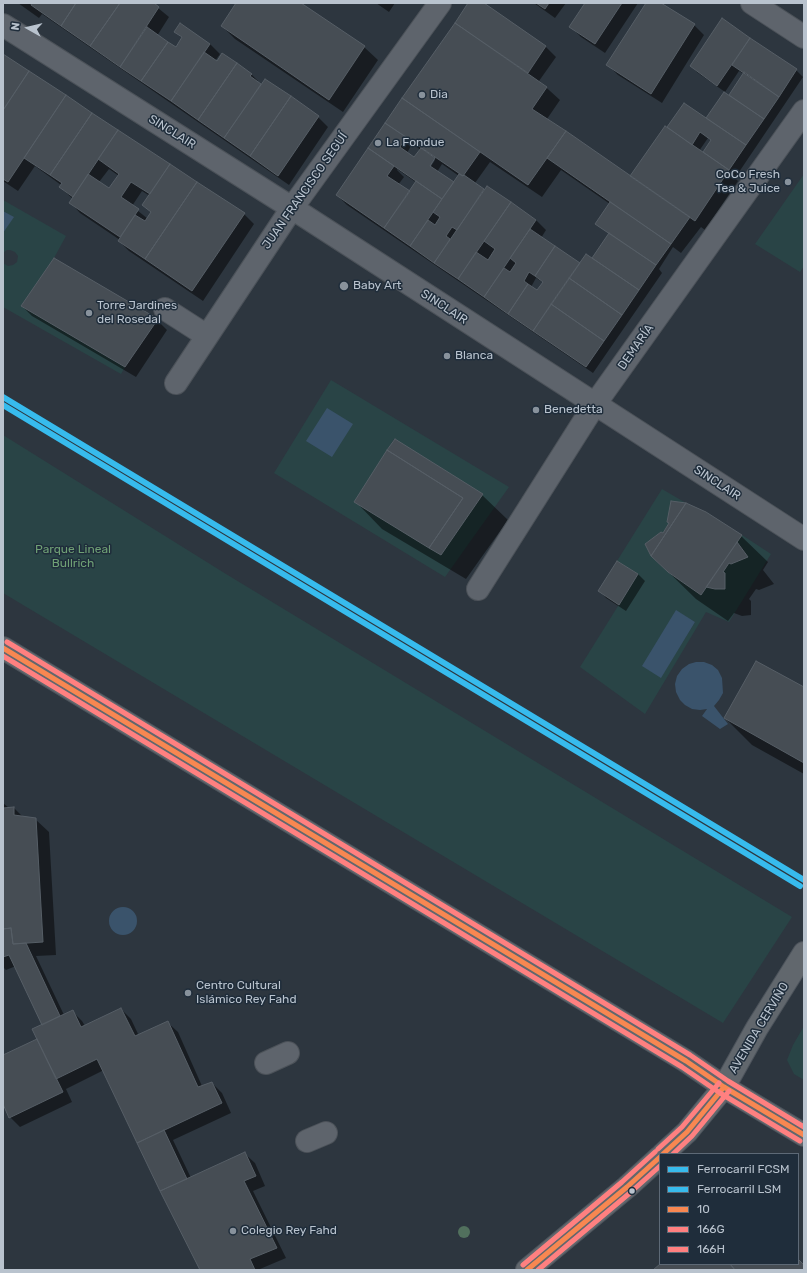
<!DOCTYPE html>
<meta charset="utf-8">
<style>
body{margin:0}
#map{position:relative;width:807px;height:1273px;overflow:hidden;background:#2d363f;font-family:Rubik,sans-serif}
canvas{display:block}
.frame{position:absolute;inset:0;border:4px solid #b9c3ce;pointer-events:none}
.legend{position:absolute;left:659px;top:1153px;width:140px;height:112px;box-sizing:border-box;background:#1f2d3b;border:1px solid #5d6976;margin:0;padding:5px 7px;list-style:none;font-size:12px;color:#b9c3ce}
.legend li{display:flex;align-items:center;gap:8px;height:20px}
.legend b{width:20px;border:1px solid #5d6976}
.north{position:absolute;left:8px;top:8px;width:40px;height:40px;-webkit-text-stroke:3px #1f2d3b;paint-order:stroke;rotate:278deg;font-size:11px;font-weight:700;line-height:16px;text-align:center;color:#b9c3ce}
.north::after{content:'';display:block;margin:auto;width:14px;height:18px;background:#b9c3ce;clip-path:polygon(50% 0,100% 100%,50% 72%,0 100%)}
</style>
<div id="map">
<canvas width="807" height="1273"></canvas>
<div class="frame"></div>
<ul class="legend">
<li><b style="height:5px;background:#37bbed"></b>Ferrocarril FCSM</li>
<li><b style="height:5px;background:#37bbed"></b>Ferrocarril LSM</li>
<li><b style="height:5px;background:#f88751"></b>10</li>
<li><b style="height:5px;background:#ff8080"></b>166G</li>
<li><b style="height:5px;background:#ff8080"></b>166H</li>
</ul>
<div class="north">N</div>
</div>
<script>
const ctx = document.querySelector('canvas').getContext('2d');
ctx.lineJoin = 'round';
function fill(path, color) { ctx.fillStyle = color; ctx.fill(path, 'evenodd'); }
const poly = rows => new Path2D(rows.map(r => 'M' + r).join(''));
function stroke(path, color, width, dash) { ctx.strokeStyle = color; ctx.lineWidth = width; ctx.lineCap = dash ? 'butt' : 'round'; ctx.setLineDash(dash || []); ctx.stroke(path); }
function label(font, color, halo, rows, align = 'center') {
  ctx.font = font + ' Rubik,sans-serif'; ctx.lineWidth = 3; ctx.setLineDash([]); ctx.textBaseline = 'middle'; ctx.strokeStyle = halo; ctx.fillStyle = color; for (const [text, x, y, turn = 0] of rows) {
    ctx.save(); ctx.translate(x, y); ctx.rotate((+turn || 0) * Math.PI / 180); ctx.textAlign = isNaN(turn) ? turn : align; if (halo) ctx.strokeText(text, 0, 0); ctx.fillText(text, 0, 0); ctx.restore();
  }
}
const green = poly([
 [804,174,804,266,800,272,755,244],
 [3,200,66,236,54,258,21,306,125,367,121,374,3,307,3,263,8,266,13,265,17,262,18,256,15,252,10,250,7,250,3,253,3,233,13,217,3,211],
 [331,380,509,487,445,577,274,473],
 [394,439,483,494,441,555,387,450],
 [3,435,226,574,792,917,723,1023,3,593],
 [662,489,686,503,672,502,667,522,669,523,663,533,661,532,645,544,651,556,660,565,675,577,701,595,706,587,715,589,725,589,725,573,723,572,729,563,731,564,748,557,743,549,737,542,742,535,771,554,729,622,706,612,645,714,580,667,638,574,617,561],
 [676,611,695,622,661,677,643,666],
 [804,1026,804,1080,794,1074,787,1060,793,1045]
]);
const water = poly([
 [3,211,14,217,3,233],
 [327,408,353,424,332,457,306,441],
 [676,610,695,622,661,678,642,666],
 [696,662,704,662,712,665,718,670,722,678,723,693,719,700,714,706,728,724,720,729,702,716,707,709,700,710,692,709,685,705,680,700,676,692,675,684,677,676,682,669,689,664],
 '109 921a14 14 0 1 1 28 0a14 14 0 1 1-28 0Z'
]);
const shadow = poly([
 [18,3,152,3,169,17,157,36,176,48,182,38,176,31,210,44,220,54,215,61,251,74,258,81,257,82,262,85,318,117,328,127,289,185,42,14,39,18],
 [237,3,299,3,364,47,378,60,343,112,235,39,222,26],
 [376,3,395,3,389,12],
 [469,3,483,3,546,47,556,57,539,81,560,100,547,119,631,177,672,131,669,127,707,119,729,96,744,74,739,71,725,92,698,73,691,66,722,20,796,70,803,77,735,178,738,181,705,230,701,227,681,253,673,247,659,269,662,273,593,373,347,205,337,195],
 [708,138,712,141,704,152,707,155,699,151],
 [412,144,421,150,415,158,407,153],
 [434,158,435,160,428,171,426,170],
 [490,162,542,197,561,170,610,204,610,234,593,259,580,265,541,238,546,230,536,220,487,187,485,190,475,183],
 [442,164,459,176,454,184,437,172],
 [397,169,417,183,410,193,398,185,404,177,397,170],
 [536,278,544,283,538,292,531,287],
 [534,3,566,3,555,18],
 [586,3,638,3,605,53,581,37,571,27],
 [647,3,659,3,694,25,704,35,662,103,618,75,608,65],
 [3,55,244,214,254,224,203,301,129,251,119,241,120,240,80,213,70,202,73,199,60,187,61,185,35,166,18,191,3,181],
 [109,169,119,176,109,189,99,182],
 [142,191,150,196,143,205,152,213,148,219,132,206],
 [54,260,157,320,167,330,136,377,32,316,22,306],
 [395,440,482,495,508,520,466,579,382,529,356,502],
 [741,536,768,562,763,570,774,584,759,590,756,589,749,599,751,601,751,615,742,616,734,613,728,621,696,599,652,556],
 [618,562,638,574,645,581,626,611,606,598,600,591],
 [804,689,804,774,752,745,725,718],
 [3,803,9,808,14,808,24,818,35,819,49,832,56,955,36,956,64,1015,72,1011,82,1021,85,1026,121,1009,131,1019,139,1036,167,1022,178,1032,202,1086,212,1083,222,1093,231,1113,173,1140,191,1178,244,1153,255,1163,265,1186,253,1191,286,1258,260,1269,260,1270,201,1270,104,1070,66,1089,72,1102,20,1127,10,1117,3,1102,3,1057,39,1040,43,1025,16,966,6,970,3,967]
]);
const building = poly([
 [32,3,76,3,61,26,31,5,32,3],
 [76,3,120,3,90,46,61,26,76,3],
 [120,3,154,3,159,7,120,67,90,46,120,3],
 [236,3,301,3,365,46,329,100,221,26,236,3],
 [468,3,484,3,546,46,528,73,455,23,468,3],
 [536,3,549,3,545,9,536,3],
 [585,3,622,3,595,44,569,27,585,3],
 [646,3,661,3,695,24,651,94,606,65,646,3],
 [722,18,750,38,717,86,690,66,722,18],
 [180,23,210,44,171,101,141,81,168,42,176,47,182,37,174,32,180,23],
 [455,23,547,87,532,109,566,131,528,185,402,98,455,23],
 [147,27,168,42,141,81,120,67,147,27],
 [750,38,797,69,779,97,732,65,750,38],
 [204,52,217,61,222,53,237,63,198,120,171,101,204,52],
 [3,54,29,71,4,109,3,109,3,54],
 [237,63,252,74,250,76,261,84,224,138,198,120,237,63],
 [29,71,66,95,8,182,3,179,3,110,29,71],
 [744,72,779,97,764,119,729,95,744,72],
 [265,79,291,96,250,156,224,138,265,79],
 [724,92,764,119,746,145,706,118,724,92],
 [66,95,92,113,50,175,24,158,66,95],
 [291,96,319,116,278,176,250,156,291,96],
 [402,98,480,152,463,176,385,123,402,98],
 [684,103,746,145,729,170,703,152,711,140,700,132,692,145,667,127,684,103],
 [92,113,118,130,73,197,59,187,62,183,50,175,92,113],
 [385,123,406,137,400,147,414,157,421,148,435,158,430,166,454,182,442,199,368,148,385,123],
 [665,126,729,170,695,221,630,176,665,126],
 [118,130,170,164,150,194,131,182,121,197,139,209,120,237,69,203,88,174,109,188,119,174,98,159,118,130],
 [566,131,690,217,671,244,547,158,566,131],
 [368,148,394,166,387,176,410,191,384,228,336,195,368,148],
 [170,164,197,182,145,259,118,241,135,215,145,221,151,212,142,205,170,164],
 [459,174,463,176,464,175,484,189,457,230,452,227,446,236,450,239,434,263,410,246,428,220,435,225,440,217,433,212,459,174],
 [416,181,442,199,410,246,384,228,416,181],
 [197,182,245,213,192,291,145,259,197,182],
 [487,186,511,202,458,279,434,263,487,186],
 [511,202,536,220,484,297,458,279,476,252,488,260,495,249,484,241,511,202],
 [610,202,671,244,656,265,595,224,610,202],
 [530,229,555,246,535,276,529,272,524,281,528,284,508,314,484,297,504,268,510,272,516,263,510,258,530,229],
 [609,233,656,265,639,290,592,258,609,233],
 [555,246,580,263,533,331,508,314,528,284,537,290,543,282,535,276,555,246],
 [586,254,639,290,622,315,569,278,586,254],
 [54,258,158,319,125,367,21,306,54,258],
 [569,278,622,315,604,341,551,304,569,278],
 [551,304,604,341,586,367,533,331,551,304],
 [395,439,483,494,441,555,429,548,463,498,387,450,395,439],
 [387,450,463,498,429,548,354,502,387,450],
 [671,501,686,503,651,556,645,544,661,532,663,533,669,523,667,522,671,501],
 [686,503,706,512,742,535,701,595,668,572,651,556,686,503],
 [737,542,748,557,731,564,729,563,723,572,725,573,725,589,715,589,706,587,737,542],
 [617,561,638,574,619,605,598,591,617,561],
 [756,661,804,687,804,763,724,718,756,661],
 [14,807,14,815,36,818,43,942,13,944,11,928,3,929,3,808,14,807],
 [11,928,13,944,26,943,60,1016,42,1025,9,955,3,957,3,929,11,928],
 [121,1008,135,1036,168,1021,198,1087,212,1082,222,1103,137,1143,97,1059,56,1079,32,1029,73,1010,81,1027,121,1008],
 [37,1039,63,1092,9,1118,3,1104,3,1055,37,1039],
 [164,1130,187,1179,160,1191,137,1143,164,1130],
 [245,1152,256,1176,244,1181,277,1248,250,1259,255,1270,200,1270,160,1191,245,1152],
 [798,1259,804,1265,804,1270,735,1270,730,1264,798,1264,798,1259],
 [660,1264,730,1264,735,1270,653,1270,660,1264]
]);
const minor = poly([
 [752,3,804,37],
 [3,25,292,208,804,539],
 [165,309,207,336],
 [176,383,292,208,440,3],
 [478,589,595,404,804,111],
 [266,1063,288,1053],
 [307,1141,326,1133]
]);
const major = poly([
 [3,648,686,1061,724,1087,804,1135],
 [663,1154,687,1132,724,1087,757,1028,804,953],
 [527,1270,627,1187,660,1157]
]);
const bus1 = poly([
 [3,648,686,1061,724,1087,804,1135],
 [663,1154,687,1132,724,1087],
 [527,1270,627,1187,660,1157]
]);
const bus2 = poly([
 [3,656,682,1067,720,1093,800,1141],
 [673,1154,692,1136,729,1091],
 [538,1270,631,1192,660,1166]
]);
const bus3 = poly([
 [7,642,690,1055,728,1081,804,1127],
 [658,1149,682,1127,719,1083],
 [523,1265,622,1182,655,1152]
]);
const rail1 = poly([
 [3,397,804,880]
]);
const rail2 = poly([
 [3,405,800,886]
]);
const trees = [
 [464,1232]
];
const markers = [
 [422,95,4,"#88929c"],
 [378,143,4,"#88929c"],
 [788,182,4,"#88929c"],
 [344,286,5,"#88929c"],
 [89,313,4,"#88929c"],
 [447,356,4,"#88929c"],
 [536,410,4,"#88929c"],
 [188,993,4,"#88929c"],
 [632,1191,3.5,"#b9c3ce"],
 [233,1231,4,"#88929c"]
];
const poiNames = [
 ["Dia",430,95],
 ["La Fondue",386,143],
 ["CoCo Fresh",780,175,"right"],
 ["Tea & Juice",780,189,"right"],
 ["Baby Art",353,286],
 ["Torre Jardines",97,306],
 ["del Rosedal",97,320],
 ["Blanca",455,356],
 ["Benedetta",544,410],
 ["Centro Cultural",196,986],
 ["Islámico Rey Fahd",196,1000],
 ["Colegio Rey Fahd",241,1231]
];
const streetNames = [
 ["SINCLAIR",172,132,32],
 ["JUAN FRANCISCO SEGUÍ",305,191,-55],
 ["SINCLAIR",444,307,33],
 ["DEMARÍA",636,347,-55],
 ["SINCLAIR",717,483,33],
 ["AVENIDA CERVIÑO",759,1028,-59]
];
const parkNames = [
 ["Parque Lineal",73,550],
 ["Bullrich",73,564]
];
fill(green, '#294446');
fill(water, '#3a536b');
fill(shadow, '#0007');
fill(building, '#464d54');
stroke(building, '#565e66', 1);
stroke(minor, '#4c5259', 24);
stroke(major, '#4c535b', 24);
stroke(minor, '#5e646c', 22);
stroke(major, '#61676d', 22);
stroke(bus1, '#f88751', 5);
stroke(bus2, '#ff8080', 5);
stroke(bus3, '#ff8080', 5);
stroke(rail1, '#37bbed', 6);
stroke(rail2, '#37bbed', 6);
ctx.fillStyle = '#51705d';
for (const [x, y] of trees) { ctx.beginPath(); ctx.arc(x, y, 6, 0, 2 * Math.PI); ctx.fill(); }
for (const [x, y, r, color] of markers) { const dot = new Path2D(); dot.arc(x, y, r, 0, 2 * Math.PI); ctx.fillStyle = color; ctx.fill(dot); stroke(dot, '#1f2d3b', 1.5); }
label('12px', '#b9c3ce', '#1f2d3b', poiNames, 'left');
label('12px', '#b9c3ce', '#1f2d3b', streetNames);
label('12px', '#6fa075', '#1f2d3b', parkNames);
</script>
